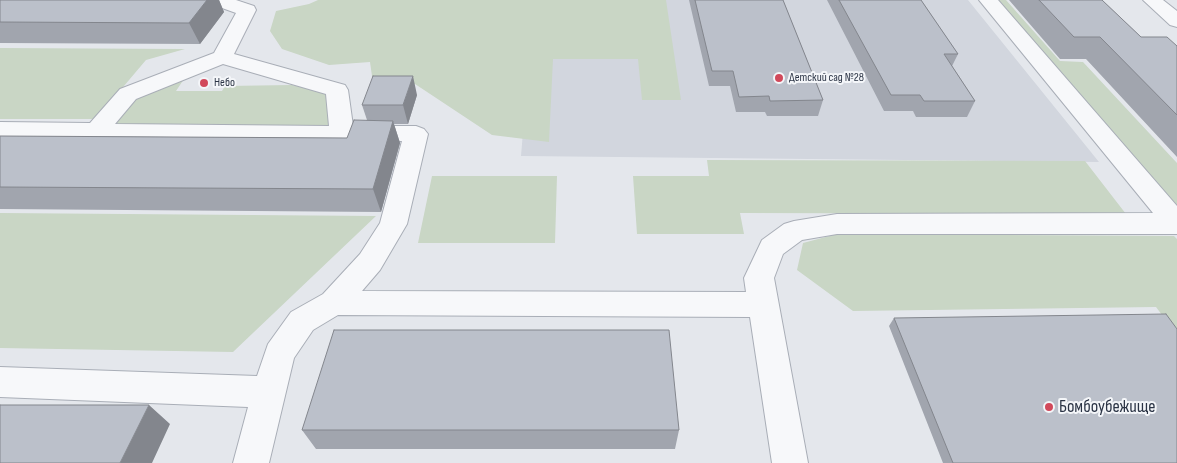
<!DOCTYPE html>
<meta charset="utf-8">
<style>
body{margin:0}
canvas{display:block;background:#e4e7ec}
</style>
<canvas width="1177" height="463"></canvas>
<script>
const ctx = document.querySelector('canvas').getContext('2d');
ctx.lineJoin = 'round';
function fill(path, color) { ctx.fillStyle = color; ctx.fill(path, 'evenodd'); }
const poly = rows => new Path2D(rows.map(r => 'M' + r).join(''));
function stroke(path, color, width, dash) { ctx.strokeStyle = color; ctx.lineWidth = width; ctx.lineCap = dash ? 'butt' : 'round'; ctx.setLineDash(dash || []); ctx.stroke(path); }
function label(font, color, halo, rows, align = 'center') {
  ctx.font = font + ' "Sofia Sans Condensed",sans-serif'; ctx.lineWidth = 4; ctx.setLineDash([]); ctx.textBaseline = 'middle'; ctx.strokeStyle = halo; ctx.fillStyle = color; for (const [text, x, y, turn = 0] of rows) {
    ctx.save(); ctx.translate(x, y); ctx.rotate((+turn || 0) * Math.PI / 180); ctx.textAlign = isNaN(turn) ? turn : align; if (halo) ctx.strokeText(text, 0, 0); ctx.fillText(text, 0, 0); ctx.restore();
  }
}
const built = poly([
 [534,0,968,0,1099,162,521,156]
]);
const green = poly([
 [318,0,666,0,681,100,642,100,638,59,553,59,549,142,492,135,415,84,373,83,370,62,329,65,282,49,270,31,276,11,309,4],
 [995,0,1006,0,1060,61,1083,62,1177,163,1177,205],
 [0,48,185,49,146,60,96,119,0,119],
 [184,79,176,91,222,91,225,86,292,85,329,93,329,127,114,125,136,96],
 [707,160,1085,161,1126,214,740,213,744,234,637,234,633,176,709,176],
 [432,176,557,176,555,243,418,243],
 [0,213,376,216,233,352,0,348],
 [837,234,1174,236,1177,239,1177,335,1156,307,853,311,797,270,803,243]
]);
const minor = poly([
 [209,0,236,0,254,6,256,10,234,54,345,85,348,90,353,126,416,126,424,129,428,134,407,224,380,270,362,291,746,292,744,278,762,240,784,224,794,221,837,214,1153,213,979,0,998,0,1177,206,1177,234,837,234,802,240,783,254,774,278,808,463,772,463,750,317,338,315,313,330,294,358,269,463,233,463,248,407,0,397,0,367,257,376,268,344,291,312,323,294,360,254,380,223,402,141,0,138,0,122,90,123,120,89,214,53,236,13,211,4,209,0],
 [223,64,326,94,329,126,115,124,136,99,223,64],
 [1143,0,1163,0,1177,11,1177,27,1170,25,1143,0]
]);
const wall = poly([
 [0,0,219,0,224,12,200,44,0,43],
 [689,0,783,0,823,100,818,116,767,116,765,112,736,112,730,86,709,86],
 [827,0,921,0,958,54,952,66,975,101,967,117,916,117,913,111,884,111],
 [1009,0,1102,0,1141,37,1177,46,1177,157,1086,59,1060,59],
 [417,95,408,124,394,124,400,143,381,212,0,209,0,136,347,138,367,120,362,105],
 [894,318,1177,463,943,463,889,326],
 [302,430,679,430,675,449,316,449]
]);
const shadedWall = poly([
 [207,0,219,0,224,12,200,44,189,23],
 [413,76,417,95,408,124,403,105],
 [393,121,400,143,381,212,373,189],
 [149,405,170,424,152,463,120,463]
]);
const building = poly([
 [0,0,207,0,189,23,0,22,0,0],
 [695,0,783,0,823,100,770,101,769,96,739,97,733,71,712,71,695,0],
 [839,0,921,0,958,54,944,54,975,101,924,101,920,95,891,95,839,0],
 [1039,0,1102,0,1141,37,1167,37,1177,46,1177,115,1100,37,1074,37,1039,0],
 [373,76,413,76,403,105,362,105,373,76],
 [354,120,393,121,373,189,0,187,0,136,347,138,354,120],
 [1166,314,1177,329,1177,463,953,463,894,318,1166,314],
 [334,330,669,330,679,430,302,430,334,330],
 [0,405,149,405,120,463,0,463,0,405]
]);
const markers = [
 [779,78,5,"#d1495b"],
 [204,83,5,"#d1495b"],
 [1049,407,5,"#d1495b"]
];
const farPoinames = [
 ["Детский сад №28",789,78],
 ["Небо",214,83]
];
const nearPoinames = [
 ["Бомбоубежище",1059,407]
];
fill(built, '#d2d6de');
fill(green, '#c9d6c5');
stroke(minor, '#a9aeb7', 2);
fill(minor, '#f7f8fa');
fill(wall, '#a1a5ae');
fill(shadedWall, '#83868d');
fill(building, '#bbc0ca');
stroke(building, '#83868d', 1);
for (const [x, y, r, color] of markers) { const dot = new Path2D(); dot.arc(x, y, r, 0, 2 * Math.PI); ctx.fillStyle = color; ctx.fill(dot); stroke(dot, '#f4f6f9', 2); }
label('12px', '#2b3445', '#f4f6f9', farPoinames, 'left');
label('18px', '#2b3445', '#f4f6f9', nearPoinames, 'left');
</script>
